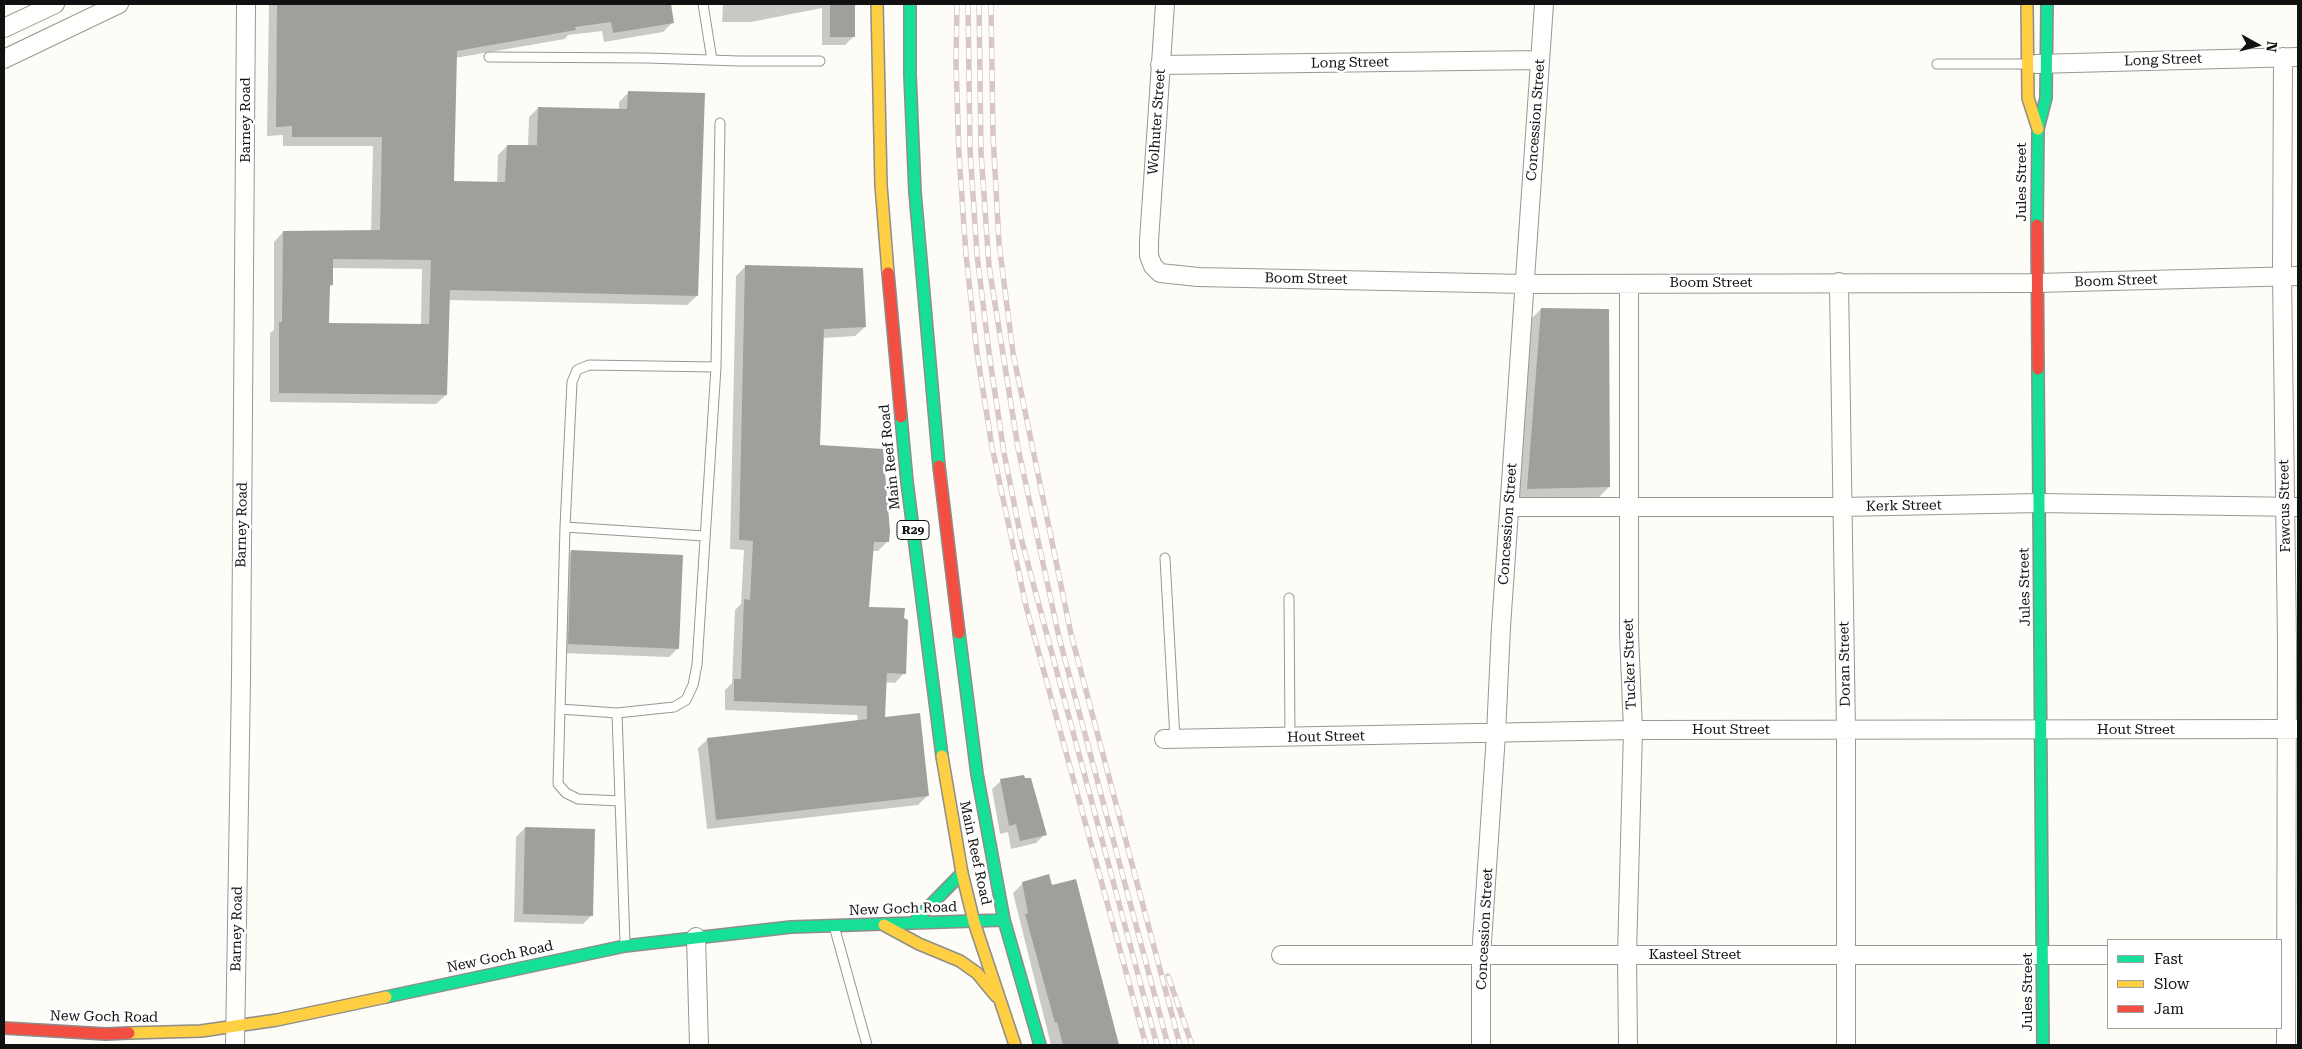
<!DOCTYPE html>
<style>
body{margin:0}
#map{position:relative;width:2302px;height:1049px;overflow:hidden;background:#fdfcf7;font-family:"Roboto Serif",serif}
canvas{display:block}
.frame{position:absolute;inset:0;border:5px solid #111;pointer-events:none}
.legend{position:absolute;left:2107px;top:939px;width:175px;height:90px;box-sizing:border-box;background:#fff;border:1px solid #a0a0a0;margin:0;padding:6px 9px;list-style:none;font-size:15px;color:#111}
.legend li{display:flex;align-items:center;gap:10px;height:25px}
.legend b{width:25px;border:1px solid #a0a0a0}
.north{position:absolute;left:2232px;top:20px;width:50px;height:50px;-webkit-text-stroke:4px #fff;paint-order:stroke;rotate:97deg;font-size:14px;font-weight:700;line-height:20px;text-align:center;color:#111}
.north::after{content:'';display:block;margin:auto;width:18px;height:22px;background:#111;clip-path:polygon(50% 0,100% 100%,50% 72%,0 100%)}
</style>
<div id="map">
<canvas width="2302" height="1049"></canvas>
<div class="frame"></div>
<ul class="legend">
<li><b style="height:6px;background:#16e098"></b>Fast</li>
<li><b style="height:6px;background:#ffcf43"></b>Slow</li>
<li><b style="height:6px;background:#f24e42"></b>Jam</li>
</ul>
<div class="north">N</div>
</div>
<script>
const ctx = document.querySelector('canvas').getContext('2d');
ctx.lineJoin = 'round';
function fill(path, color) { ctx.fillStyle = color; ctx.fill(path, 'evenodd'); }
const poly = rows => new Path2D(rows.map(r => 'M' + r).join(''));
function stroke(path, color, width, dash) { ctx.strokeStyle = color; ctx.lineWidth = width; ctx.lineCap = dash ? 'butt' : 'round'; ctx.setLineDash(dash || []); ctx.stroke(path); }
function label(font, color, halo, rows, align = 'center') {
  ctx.font = font + ' "Roboto Serif",serif'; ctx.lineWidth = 5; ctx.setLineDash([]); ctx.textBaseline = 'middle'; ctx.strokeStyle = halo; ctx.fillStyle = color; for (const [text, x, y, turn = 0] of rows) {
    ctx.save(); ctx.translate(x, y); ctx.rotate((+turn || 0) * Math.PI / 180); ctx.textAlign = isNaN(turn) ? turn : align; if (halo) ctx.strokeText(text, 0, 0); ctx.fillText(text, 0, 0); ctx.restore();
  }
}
const shadow = poly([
 [269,4,372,4,391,32,387,4,670,4,673,22,663,32,604,42,602,31,568,35,565,39,455,58,453,182,497,183,498,155,507,146,528,146,529,117,538,108,619,110,619,102,629,92,697,296,687,305,448,300,446,395,436,404,270,402,270,333,274,330,274,242,283,232,371,232,373,146,283,146,283,135,267,136],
 [332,268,422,269,421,325,328,324,328,288,332,285],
 [723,4,854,4,854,36,845,45,822,45,822,8,751,22,722,22],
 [746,266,865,327,855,336,822,338,819,446,888,541,878,551,872,551,867,608,904,673,895,683,885,682,884,718,928,795,918,805,707,829,698,748,708,739,858,721,857,715,725,710,725,690,732,683,735,610,741,604,744,550,730,549,736,276],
 [1541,309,1609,487,1597,499,1516,501,1529,321],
 [571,551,678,648,669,657,560,653,563,560],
 [1001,781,1045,834,1036,843,1011,849,1008,832,1000,834,992,789],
 [525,828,592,915,583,924,514,922,516,837],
 [1075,880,1119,1045,1051,1045,1013,893,1023,883,1051,886]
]);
const building = poly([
 [277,4,671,4,674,23,613,33,611,22,575,27,576,30,457,51,454,181,505,182,507,145,537,145,538,107,627,109,628,91,705,93,698,296,450,290,447,395,279,393,279,322,282,322,283,231,380,230,382,137,292,137,292,126,276,127],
 [333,259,431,260,429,324,329,323,330,285,333,285],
 [830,4,855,4,855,37,830,37],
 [745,265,863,268,866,327,824,329,820,445,883,449,890,531,889,542,874,542,869,607,905,608,904,618,908,620,906,674,887,673,885,717,920,713,929,796,716,820,707,738,867,719,867,706,734,701,734,679,741,679,744,599,750,600,753,541,739,540],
 [1541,308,1609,309,1610,487,1527,489],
 [571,550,683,555,679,649,568,644],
 [1024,775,1025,778,1031,778,1047,835,1020,841,1016,824,1009,826,1000,779],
 [525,827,595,829,593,916,523,914],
 [1049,874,1052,885,1076,879,1119,1045,1063,1045,1057,1022,1055,1023,1025,914,1028,913,1022,882]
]);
const lane = poly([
 [703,4,712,60],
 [489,57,647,58,740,61,820,61],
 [1937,64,2027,64],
 [565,527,704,536],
 [1165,558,1175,739],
 [1289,598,1290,737],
 [560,709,617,713,674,707,686,700,693,685,697,665,716,367,720,123],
 [617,713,625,943],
 [620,801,578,799,566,793,558,784,565,527,572,382,577,370,589,365,716,367],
 [834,926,867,1045]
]);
const street = poly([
 [1165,4,1149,241,1149,256,1153,266,1160,273,1198,277,1525,284,2037,283,2298,276],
 [4,28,55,4],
 [2283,57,2282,276,2287,642,2286,1045],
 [4,59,119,4],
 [2036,64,2298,57],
 [1160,65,1540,60],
 [1839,282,1846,731,1846,1045],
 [1510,507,1842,507,2039,503,2298,507],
 [1164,739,1633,730,2298,729],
 [696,937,699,1045],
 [1281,955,2108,955],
 [235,1045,241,679,246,4],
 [1481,1045,1481,957,1496,734,1501,627,1544,4],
 [1628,1045,1627,955,1633,730,1629,634,1629,284]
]);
const fast = poly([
 [910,4,910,75,915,192,939,466],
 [2037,225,2038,129,2046,98,2047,4],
 [2038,369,2043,1045],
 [901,417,907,482,942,756],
 [959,633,977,774,1004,920,1040,1045],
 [913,923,962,873],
 [386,997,625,946,791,927,1004,920]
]);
const slow = poly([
 [877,4,881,185,888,273],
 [2027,4,2028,98,2038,129],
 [942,756,962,873,974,922,1015,1045],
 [884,925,919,944,960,961,977,973,996,996],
 [129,1033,201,1031,277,1020,386,997]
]);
const jam = poly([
 [2037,225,2038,369],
 [888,273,901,417],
 [939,466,959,633],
 [4,1028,106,1034,129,1033]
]);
const rail = poly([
 [957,4,956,63,959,155,966,255,977,353,992,447,1026,606,1146,1045],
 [968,4,970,150,977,255,990,360,1004,453,1021,538,1157,1045],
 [979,4,981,152,989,266,1018,448,1059,637,1168,1045],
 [991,4,993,135,999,243,1013,353,1071,634,1180,1045],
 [1168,976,1192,1045]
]);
const shields = [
 [913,530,32]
];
const shieldNames = [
 ["R29",913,530]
];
const streetNames = [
 ["Long Street",2163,60,-2],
 ["Long Street",1350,63,-1],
 ["Barney Road",246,120,-90],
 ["Concession Street",1536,120,-86],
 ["Wolhuter Street",1157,122,-86],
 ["Jules Street",2022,182,-90],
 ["Boom Street",1306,279,1],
 ["Boom Street",2116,281,-2],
 ["Boom Street",1711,283],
 ["Main Reef Road",890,457,-96],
 ["Kerk Street",1904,506,-1],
 ["Fawcus Street",2285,506,-91],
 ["Concession Street",1508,524,-86],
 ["Barney Road",242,525,-89],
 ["Jules Street",2025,587,-91],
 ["Tucker Street",1630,664,-92],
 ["Doran Street",1845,664,-91],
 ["Hout Street",1731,730],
 ["Hout Street",2136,730],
 ["Hout Street",1326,737,-1],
 ["Main Reef Road",975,853,78],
 ["New Goch Road",903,909,-2],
 ["Barney Road",237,929,-89],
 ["Concession Street",1485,929,-87],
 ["Kasteel Street",1695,955],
 ["New Goch Road",500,957,-12],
 ["Jules Street",2028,992,-90],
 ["New Goch Road",104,1017,1]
];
fill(shadow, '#0003');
fill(building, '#a19f9c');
stroke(lane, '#979795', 11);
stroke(street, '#979795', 20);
stroke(fast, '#8e8d8b', 14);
stroke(slow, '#8e8d8b', 14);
stroke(jam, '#8e8d8b', 14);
stroke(lane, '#fffffe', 9);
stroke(street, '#fffffe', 18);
stroke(fast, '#16e098', 11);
stroke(slow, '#ffcf43', 11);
stroke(jam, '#f24e42', 11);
stroke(rail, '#d9c6c7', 5.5);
stroke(rail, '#fff', 4, [11]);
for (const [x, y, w] of shields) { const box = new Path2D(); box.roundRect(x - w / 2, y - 9.5, w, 19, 4); ctx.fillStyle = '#fff'; ctx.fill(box); stroke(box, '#111', 1); }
label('bold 12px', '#111', null, shieldNames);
label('14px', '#111', '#fff', streetNames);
</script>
